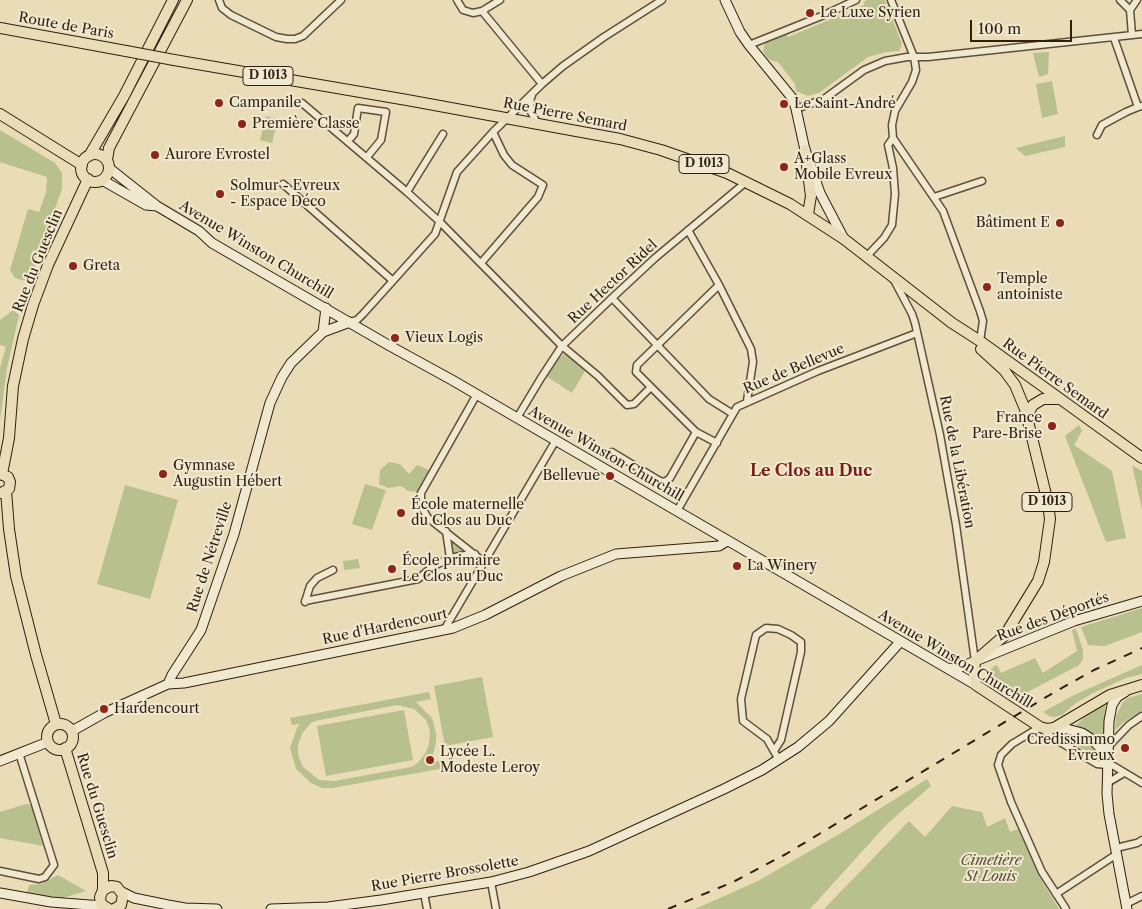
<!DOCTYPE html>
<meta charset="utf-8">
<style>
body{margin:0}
#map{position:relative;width:1142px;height:909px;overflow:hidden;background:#e9dcb7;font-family:"Libre Caslon Text",serif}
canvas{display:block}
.scale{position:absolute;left:970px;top:20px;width:102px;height:22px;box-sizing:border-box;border:2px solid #2f1f11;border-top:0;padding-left:6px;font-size:15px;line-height:18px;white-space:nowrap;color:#2f1f11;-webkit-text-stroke:4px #f1e8d0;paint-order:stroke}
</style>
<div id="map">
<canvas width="1142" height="909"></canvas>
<div class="scale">100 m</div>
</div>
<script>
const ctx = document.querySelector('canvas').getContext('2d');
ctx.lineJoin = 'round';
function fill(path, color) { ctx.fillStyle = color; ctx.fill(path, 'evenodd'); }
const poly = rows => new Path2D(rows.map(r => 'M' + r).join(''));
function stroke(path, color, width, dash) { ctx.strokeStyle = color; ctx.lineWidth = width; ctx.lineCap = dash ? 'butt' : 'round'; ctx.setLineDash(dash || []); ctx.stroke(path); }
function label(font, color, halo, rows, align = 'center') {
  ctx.font = font + ' "Libre Caslon Text",serif'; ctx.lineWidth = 4; ctx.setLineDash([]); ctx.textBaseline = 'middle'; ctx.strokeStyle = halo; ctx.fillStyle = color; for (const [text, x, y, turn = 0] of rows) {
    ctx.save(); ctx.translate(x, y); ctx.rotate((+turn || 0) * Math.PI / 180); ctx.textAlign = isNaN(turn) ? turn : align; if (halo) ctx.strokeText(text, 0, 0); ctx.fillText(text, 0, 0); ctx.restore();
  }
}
const green = poly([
 [867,0,885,0,902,44,899,51,887,52,868,57,819,93,808,96,796,91,795,84,778,62,770,60,766,56,763,51,765,43,786,34,788,37,829,20,864,5,864,2],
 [1049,52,1048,74,1039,77,1033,53],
 [1052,81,1058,114,1042,118,1036,84],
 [266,116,278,119,272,143,260,140],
 [0,130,55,163,62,173,62,189,33,272,26,281,15,278,10,270,28,209,39,212,46,192,47,177,0,162],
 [1065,136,1065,147,1025,156,1016,148],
 [13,310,19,315,7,368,0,421,0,368,6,347,0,345,0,320],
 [565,353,585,371,572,393,546,376,555,362],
 [1079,425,1082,431,1074,445,1112,471,1126,538,1106,542,1065,436],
 [389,462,400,464,409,474,417,465,429,470,420,492,408,491,401,486,388,488,379,484,380,470],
 [1132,465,1142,471,1142,509],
 [365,484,386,490,372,530,352,524],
 [125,485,178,500,150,599,97,584],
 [448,535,470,552,451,556],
 [358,559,360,568,344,570,343,561],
 [1142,608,1142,632,1105,646,1088,645,1081,627],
 [1076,629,1083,650,1083,659,1079,665,1066,672,1018,697,993,682,990,678,991,669,994,666,997,665,1001,673,1035,658,1043,673,1077,651,1072,630],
 [1142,665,1142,674,1126,678,1093,693,1076,703,1062,715,1054,717,1049,716,1043,712,1074,695],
 [482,677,493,737,445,746,434,686],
 [429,692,431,699,416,702,432,718,436,733,436,742,432,758,427,764,444,759,445,768,332,788,322,788,311,783,296,769,290,748,297,728,300,724,292,725,290,718],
 [397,705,414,709,426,720,428,725,430,731,429,744,426,752,418,763,411,767,334,781,319,780,303,767,298,755,298,744,303,732,311,723,315,721],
 [1142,694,1142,711,1125,721,1115,730,1116,716,1123,702,1128,698],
 [1103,703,1105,705,1104,739,1102,741,1090,732,1074,727,1090,712],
 [404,710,413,760,326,776,317,726],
 [1055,733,1072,735,1087,740,1093,746,1100,759],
 [927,779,931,786,887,824,810,909,695,909,758,881,841,833],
 [26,804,29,804,32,808,43,846,0,838,0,812],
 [952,806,982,812,987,827,1005,818,1010,832,1018,829,1040,878,1059,909,824,909,909,821,925,837],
 [58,875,86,891,59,899,27,893,29,885,41,884]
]);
const street = poly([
 [219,0,222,8,231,15,276,37,287,39,295,39,303,36,341,0],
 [457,0,463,10,473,13,482,11,500,0],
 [891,0,914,57,916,70,912,82,895,111,892,125,893,138,943,211,980,311,983,321,980,341],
 [1120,0,1130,10],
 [482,11,542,84],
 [1132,35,1130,10,1137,0],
 [1114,38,1138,107,1142,106],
 [749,45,824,15,856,0],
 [532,95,530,101,531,112,537,123],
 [302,103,407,192,440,222,562,346,598,376,627,405,634,404,651,387,696,432,717,443],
 [796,109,824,99,864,70,885,61,907,57,928,57,1142,34],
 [1097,135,1102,125,1126,112,1138,107],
 [348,141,354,134,358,108,386,112,381,140,367,157],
 [283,184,392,280],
 [407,192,443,134],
 [934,197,982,181],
 [688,230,719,285,751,349,753,362,747,401],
 [867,256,884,238,892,225,895,194,893,168,888,145,893,138],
 [481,263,538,197,543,185,512,165,504,155,493,132],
 [894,280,912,314,915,323,940,435,956,525,975,661],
 [612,298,709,399,733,414],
 [350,322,357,320,363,314,435,234,457,172,493,132,542,84,563,66,604,37,662,0],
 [651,387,636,372,637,365,719,285],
 [477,394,421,493,421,506,428,518,484,562],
 [517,418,541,378,562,346,612,298,655,258,746,182],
 [612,452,660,481,665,482,670,478,696,432],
 [677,511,737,407,818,371,917,333],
 [446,531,450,558],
 [305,601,418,579,432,567,450,558,470,554,475,554],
 [305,602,310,586,317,578,333,570],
 [444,630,556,440],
 [1108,747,1129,725,1142,716],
 [774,751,781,740,801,652,801,642,791,635,778,629,766,628,756,635,741,699,743,721,767,739,779,760],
 [1107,762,1142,783],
 [1107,783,1124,773],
 [1116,848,1137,843,1142,840],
 [0,871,39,879,45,877,54,865,19,753],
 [491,882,496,909],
 [424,893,427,909],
 [1056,894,1117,854],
 [1126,904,1142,896],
 [1066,909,1042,872,1011,802,998,765,1001,755,1012,744,1040,727,1053,738,1097,764,1107,765]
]);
const secondary = poly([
 [725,0,740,32,749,45,793,99,796,109,805,150,820,193,844,239],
 [109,168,157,206,199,231,212,243,390,346,452,380,976,685],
 [102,180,146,205,157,206],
 [323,332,326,308],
 [947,668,955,669,963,666,1074,621,1142,601],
 [168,684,172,675,201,630,234,534,270,403,282,377,291,363,323,332,350,322],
 [1125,692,1117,697,1112,705,1109,721,1107,794,1109,814,1127,909],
 [1054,728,1067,729,1082,733,1093,740,1107,756],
 [72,731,104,713,168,684,184,683,453,628,485,615,561,576,616,554,719,546,727,541],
 [0,761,48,742],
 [122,892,134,898,168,905,185,908,217,909],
 [0,893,51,902,103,906],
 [271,909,328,907,381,900,491,882,529,872,589,851,724,789,762,770,798,747,829,721,900,642]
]);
const primary = poly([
 [0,28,126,51],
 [174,60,407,100,620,139,661,150,727,173,790,204,844,239,952,323,980,341,1142,458],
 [0,114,82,165],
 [805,150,811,196,808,214],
 '81 168a14 14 0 1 1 28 0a14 14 0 1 1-28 0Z',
 [89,156,124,96,173,0],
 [107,160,109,148,187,0],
 [981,349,1004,370,1015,385,1025,409,1048,503,1050,519,1044,562,1038,581,1005,635,975,661,974,674,976,685,1040,727,1047,729,1054,728,1110,695,1142,685],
 [1028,414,1033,405,1043,399,1060,399],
 [0,474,8,477,10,482,9,489,1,493],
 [2,474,9,438,13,386,23,339,33,305,48,265,88,179],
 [6,491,9,529,16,576,36,655,56,724],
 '47 737a13 13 0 1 1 26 0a13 13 0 1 1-26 0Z',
 [65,748,103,873,103,890],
 [109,909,101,904,100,897,103,890,111,886,117,887,123,895,121,905,114,909]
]);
const rail = poly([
 [668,909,733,882,786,854,1053,693,1094,670,1142,648]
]);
const primaryBridge = poly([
 [126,51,174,60]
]);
const markers = [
 [810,13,5,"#8f2418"],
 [219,103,5,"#8f2418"],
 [784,104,5,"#8f2418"],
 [242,124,5,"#8f2418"],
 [155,155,5,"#8f2418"],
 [784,167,5,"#8f2418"],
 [220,194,5,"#8f2418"],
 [1060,223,5,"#8f2418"],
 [73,266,5,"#8f2418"],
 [987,287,5,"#8f2418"],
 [395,338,5,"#8f2418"],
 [1052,426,5,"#8f2418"],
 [163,474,5,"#8f2418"],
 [610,476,5,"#8f2418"],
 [401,513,5,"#8f2418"],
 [737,566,5,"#8f2418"],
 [392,569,5,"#8f2418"],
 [104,709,5,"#8f2418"],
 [1125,748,5,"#8f2418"],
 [430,760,5,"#8f2418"]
];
const shields = [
 [268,76,50],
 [704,164,50],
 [1047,502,50]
];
const shieldNames = [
 ["D 1013",268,76],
 ["D 1013",704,164],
 ["D 1013",1047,502]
];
const poiNames = [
 ["Le Luxe Syrien",820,13],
 ["Campanile",229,103],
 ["Le Saint-André",794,104],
 ["Première Classe",252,124],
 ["Aurore Evrostel",165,155],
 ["A+Glass",794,159],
 ["Mobile Evreux",794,175],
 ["Solmur - Evreux",230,186],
 ["- Espace Déco",230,202],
 ["Bâtiment E",1050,223,"right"],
 ["Greta",83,266],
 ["Temple",997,279],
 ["antoiniste",997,295],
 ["Vieux Logis",405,338],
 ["France",1042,418,"right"],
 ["Pare-Brise",1042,434,"right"],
 ["Gymnase",173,466],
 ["Augustin Hébert",173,482],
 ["Bellevue",600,476,"right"],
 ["École maternelle",411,505],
 ["du Clos au Duc",411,521],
 ["École primaire",402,561],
 ["Le Clos au Duc",402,577],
 ["La Winery",747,566],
 ["Hardencourt",114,709],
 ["Credissimmo",1115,740,"right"],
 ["Evreux",1115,756,"right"],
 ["Lycée L.",440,752],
 ["Modeste Leroy",440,768]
];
const streetNames = [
 ["Route de Paris",66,26,10],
 ["Rue Pierre Semard",565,115,11],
 ["Avenue Winston Churchill",256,250,31],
 ["Rue du Guesclin",38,261,-68],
 ["Rue Hector Ridel",613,282,-43],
 ["Rue de Bellevue",794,369,-23],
 ["Rue Pierre Semard",1055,379,36],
 ["Avenue Winston Churchill",606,454,30],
 ["Rue de la Libération",957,462,79],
 ["Rue de Nétreville",210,557,-72],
 ["Rue des Déportés",1053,617,-20],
 ["Rue d'Hardencourt",385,627,-12],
 ["Avenue Winston Churchill",955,659,31],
 ["Rue du Guesclin",97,806,73],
 ["Rue Pierre Brossolette",445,874,-10]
];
const parkNames = [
 ["Cimetière",991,861],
 ["St Louis",991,877]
];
const quarterNames = [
 ["Le Clos au Duc",811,471]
];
fill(green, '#b8c08d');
stroke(street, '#5e4e3a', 9);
stroke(secondary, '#2f1f11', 11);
stroke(primary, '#2f1f11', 12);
stroke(street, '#f1e8d0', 6);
stroke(secondary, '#f1e8d0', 9);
stroke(primary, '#e9dcb7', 10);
stroke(rail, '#2f1f11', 2, [9, 9]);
stroke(primaryBridge, '#2f1f11', 12, []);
stroke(primaryBridge, '#e9dcb7', 10);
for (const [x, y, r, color] of markers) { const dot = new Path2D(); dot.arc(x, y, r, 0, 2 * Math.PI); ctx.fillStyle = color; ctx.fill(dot); stroke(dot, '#f1e8d0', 2); }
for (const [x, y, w] of shields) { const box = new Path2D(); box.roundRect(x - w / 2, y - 9.5, w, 19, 4); ctx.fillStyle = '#f1e8d0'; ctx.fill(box); stroke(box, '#2f1f11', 1); }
label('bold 12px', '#2f1f11', null, shieldNames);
label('14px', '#2f1f11', '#f1e8d0', poiNames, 'left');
label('14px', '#2f1f11', '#f1e8d0', streetNames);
label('italic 14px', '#584f36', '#f1e8d0', parkNames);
label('bold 16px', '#7a1f14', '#f1e8d0', quarterNames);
</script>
